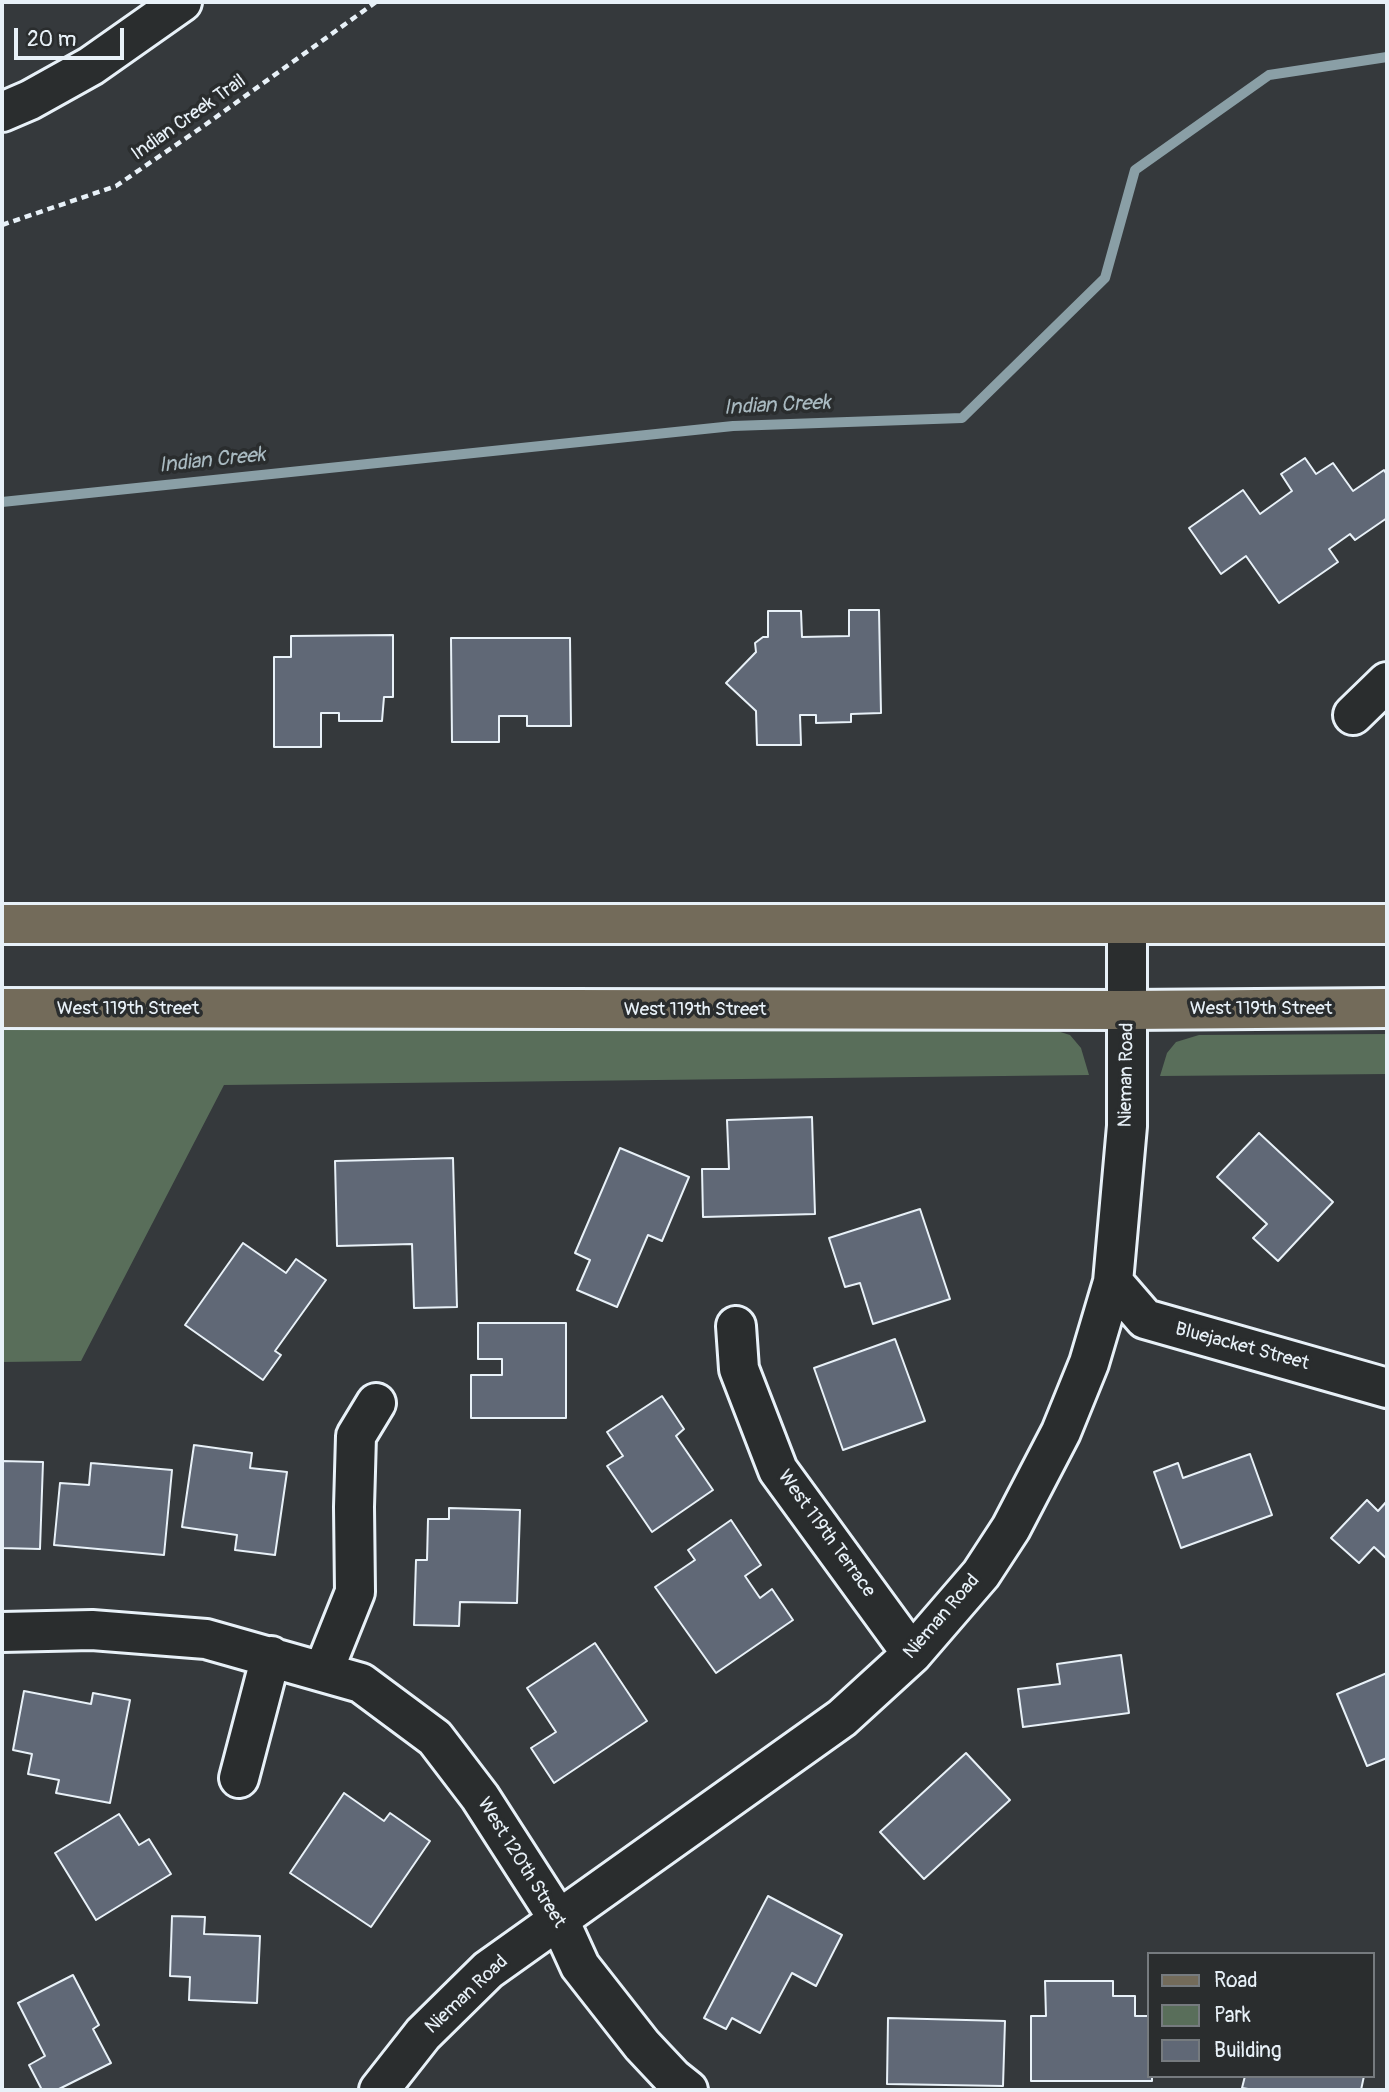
<!DOCTYPE html>
<style>
body{margin:0}
#map{position:relative;width:1389px;height:2092px;overflow:hidden;background:#35393c;font-family:Pangolin,sans-serif}
canvas{display:block}
.frame{position:absolute;inset:0;border:4px solid #e8f1f8;pointer-events:none}
.legend{position:absolute;left:1147px;top:1952px;width:228px;height:126px;box-sizing:border-box;background:#2a2d2e;border:2px solid #767b7f;margin:0;padding:9px 12px;list-style:none;font-size:21px;color:#e8f1f8}
.legend li{display:flex;align-items:center;gap:14px;height:35px}
.legend b{width:35px;border:2px solid #767b7f}
.scale{position:absolute;left:14px;top:28px;width:110px;height:32px;box-sizing:border-box;border:4px solid #e8f1f8;border-top:0;padding-left:9px;font-size:21px;line-height:24px;white-space:nowrap;color:#e8f1f8;-webkit-text-stroke:5px #2a2d2e;paint-order:stroke}
</style>
<div id="map">
<canvas width="1389" height="2092"></canvas>
<div class="frame"></div>
<ul class="legend">
<li><b style="height:9px;background:#736b5a"></b>Road</li>
<li><b style="height:19px;background:#596e5a"></b>Park</li>
<li><b style="height:19px;background:#606876"></b>Building</li>
</ul>
<div class="scale">20 m</div>
</div>
<script>
const ctx = document.querySelector('canvas').getContext('2d');
ctx.lineJoin = 'round';
function fill(path, color) { ctx.fillStyle = color; ctx.fill(path, 'evenodd'); }
const poly = rows => new Path2D(rows.map(r => 'M' + r).join(''));
function stroke(path, color, width, dash) { ctx.strokeStyle = color; ctx.lineWidth = width; ctx.lineCap = dash ? 'butt' : 'round'; ctx.setLineDash(dash || []); ctx.stroke(path); }
function label(font, color, halo, rows, align = 'center') {
  ctx.font = font + ' Pangolin,sans-serif'; ctx.lineWidth = 7; ctx.setLineDash([]); ctx.textBaseline = 'middle'; ctx.strokeStyle = halo; ctx.fillStyle = color; for (const [text, x, y, turn = 0] of rows) {
    ctx.save(); ctx.translate(x, y); ctx.rotate((+turn || 0) * Math.PI / 180); ctx.textAlign = isNaN(turn) ? turn : align; if (halo) ctx.strokeText(text, 0, 0); ctx.fillText(text, 0, 0); ctx.restore();
  }
}
const green = poly([
 [2,1025,1054,1030,1070,1035,1081,1048,1089,1075,224,1085,81,1361,2,1362],
 [1387,1034,1387,1074,1160,1076,1167,1053,1176,1042,1199,1035]
]);
const stream = poly([
 [2,502,733,426,962,418,1105,278,1135,170,1269,75,1387,57]
]);
const building = poly([
 [1305,458,1316,474,1333,463,1353,491,1384,470,1387,475,1387,518,1355,540,1350,534,1329,549,1338,562,1279,603,1246,556,1221,574,1189,528,1243,490,1260,514,1292,491,1281,474,1305,458],
 [849,610,879,610,881,713,851,714,851,722,816,723,816,715,800,715,801,745,757,745,756,711,726,683,756,652,755,643,763,637,768,637,768,611,801,611,802,637,849,636,849,610],
 [393,635,393,697,384,697,382,721,339,721,339,713,321,713,321,747,274,747,274,657,291,657,291,636,393,635],
 [451,638,570,638,571,726,527,726,527,716,499,716,499,742,452,742,451,638],
 [812,1117,815,1214,703,1217,702,1169,729,1169,727,1120,812,1117],
 [1259,1133,1333,1202,1278,1261,1253,1238,1267,1224,1217,1177,1259,1133],
 [620,1148,689,1177,662,1241,648,1235,617,1307,577,1290,590,1260,575,1253,620,1148],
 [453,1158,457,1307,414,1308,412,1244,337,1246,335,1161,453,1158],
 [920,1209,950,1299,873,1324,860,1283,845,1287,829,1238,920,1209],
 [243,1243,286,1273,296,1259,326,1280,275,1351,281,1355,263,1380,185,1325,243,1243],
 [478,1323,566,1323,566,1418,471,1418,471,1375,502,1375,502,1359,478,1359,478,1323],
 [895,1339,925,1421,843,1450,814,1368,895,1339],
 [662,1396,684,1429,676,1436,713,1490,652,1532,607,1466,623,1456,607,1432,662,1396],
 [194,1445,252,1453,250,1468,287,1472,275,1555,235,1550,237,1535,182,1527,194,1445],
 [1250,1454,1272,1515,1181,1548,1154,1472,1178,1463,1183,1478,1250,1454],
 [2,1461,43,1462,40,1549,2,1548,2,1461],
 [91,1463,172,1470,164,1555,54,1545,60,1483,89,1485,91,1463],
 [1367,1500,1378,1511,1387,1501,1387,1559,1374,1547,1359,1563,1331,1538,1367,1500],
 [449,1508,520,1510,517,1603,460,1602,459,1626,414,1625,416,1560,427,1560,428,1519,449,1519,449,1508],
 [731,1520,761,1565,745,1576,760,1598,772,1589,793,1620,716,1673,655,1587,695,1560,688,1550,731,1520],
 [595,1643,647,1721,554,1783,531,1748,556,1732,527,1688,595,1643],
 [1121,1655,1129,1713,1023,1727,1018,1689,1060,1684,1057,1664,1121,1655],
 [1387,1673,1387,1758,1367,1766,1337,1694,1387,1673],
 [24,1691,91,1704,93,1693,130,1700,110,1803,56,1793,59,1780,28,1774,32,1754,13,1750,24,1691],
 [966,1753,1010,1800,924,1879,880,1832,966,1753],
 [344,1793,384,1821,390,1813,430,1841,371,1927,290,1873,344,1793],
 [119,1814,139,1845,149,1839,171,1874,96,1920,55,1853,119,1814],
 [768,1896,842,1935,816,1986,792,1973,760,2033,732,2018,726,2029,704,2018,768,1896],
 [172,1916,205,1917,204,1934,260,1936,257,2003,189,2000,190,1977,170,1976,172,1916],
 [73,1975,99,2025,93,2029,111,2063,57,2090,42,2090,29,2065,45,2056,18,2003,73,1975],
 [1045,1981,1113,1981,1113,1996,1135,1996,1135,2016,1149,2016,1149,2076,1152,2076,1152,2081,1031,2081,1031,2016,1046,2016,1045,1981],
 [888,2018,1005,2021,1003,2086,887,2084,888,2018],
 [1245,2076,1364,2076,1361,2090,1254,2090,1242,2088,1245,2076]
]);
const path = poly([
 [2,225,116,186,205,125,376,2]
]);
const minor = poly([
 [2,112,30,100,91,66,182,2],
 [1353,715,1387,682],
 [1113,1282,1145,1319,1387,1388],
 [736,1326,739,1369,778,1470,912,1654],
 [2,1632,92,1630,206,1639,361,1683,435,1738,480,1797,559,1920,580,1966,642,2045,673,2078,688,2090],
 [323,1672,355,1592,354,1507,356,1436,376,1403],
 [239,1778,271,1656],
 [379,2090,423,2034,488,1970,842,1718,912,1654,981,1574,1011,1528,1061,1432,1089,1363,1113,1282,1127,1126,1127,924]
]);
const major = poly([
 [2,924,1387,924],
 [2,1008,1128,1010,1387,1008]
]);
const streetNames = [
 ["Indian Creek Trail",189,118,-35],
 ["West 119th Street",128,1009],
 ["West 119th Street",1261,1009],
 ["West 119th Street",695,1010],
 ["Nieman Road",1127,1075,-89],
 ["Bluejacket Street",1242,1347,15],
 ["West 119th Terrace",826,1534,54],
 ["Nieman Road",942,1617,-49],
 ["West 120th Street",521,1863,58],
 ["Nieman Road",467,1995,-43]
];
const waterNames = [
 ["Indian Creek",777,406,-3],
 ["Indian Creek",212,461,-6]
];
fill(green, '#596e5a');
stroke(stream, '#8a9fa6', 10);
fill(building, '#606876');
stroke(building, '#e8f1f8', 2);
stroke(minor, '#e8f1f8', 44);
stroke(major, '#e8f1f8', 44);
stroke(path, '#e8f1f8', 4.5, [7, 5]);
stroke(minor, '#2a2d2e', 38);
stroke(major, '#736b5a', 38);
label('19px', '#e8f1f8', '#2a2d2e', streetNames);
label('italic 21px', '#a9bac1', '#2a2d2e', waterNames);
</script>
